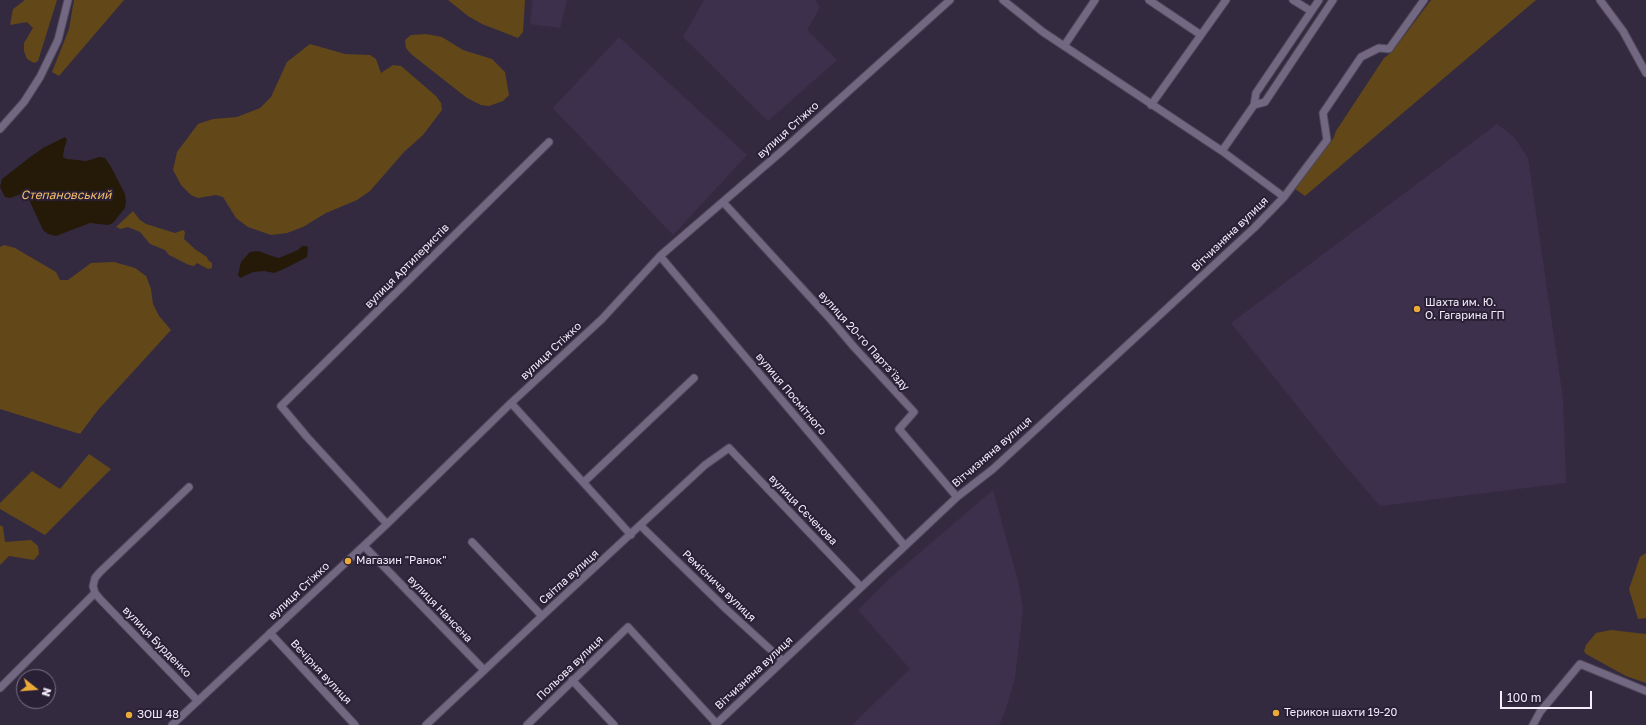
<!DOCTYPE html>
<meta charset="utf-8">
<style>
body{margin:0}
#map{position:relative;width:1646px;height:725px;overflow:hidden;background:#342a40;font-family:"Golos Text",sans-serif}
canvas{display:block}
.north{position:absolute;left:16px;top:669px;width:40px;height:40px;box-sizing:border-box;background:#2a2035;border:1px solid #7a7285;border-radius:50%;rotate:107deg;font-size:11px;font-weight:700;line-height:16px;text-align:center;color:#f3edfc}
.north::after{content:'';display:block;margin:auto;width:14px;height:18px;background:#eaaa38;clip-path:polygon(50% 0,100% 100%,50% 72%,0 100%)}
.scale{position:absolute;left:1500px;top:691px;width:92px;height:18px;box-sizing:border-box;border:2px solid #f3edfc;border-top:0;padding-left:5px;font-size:12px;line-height:14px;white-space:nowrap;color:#f3edfc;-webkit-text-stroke:3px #2a2035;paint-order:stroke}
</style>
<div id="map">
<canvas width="1646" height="725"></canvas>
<div class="north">N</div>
<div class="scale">100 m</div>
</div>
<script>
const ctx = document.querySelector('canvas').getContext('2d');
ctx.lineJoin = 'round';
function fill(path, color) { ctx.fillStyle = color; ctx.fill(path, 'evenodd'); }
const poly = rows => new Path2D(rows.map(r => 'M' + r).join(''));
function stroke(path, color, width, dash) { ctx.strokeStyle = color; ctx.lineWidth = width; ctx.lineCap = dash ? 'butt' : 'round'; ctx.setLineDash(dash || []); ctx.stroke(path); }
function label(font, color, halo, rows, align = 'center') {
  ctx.font = font + ' "Golos Text",sans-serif'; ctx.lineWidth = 4; ctx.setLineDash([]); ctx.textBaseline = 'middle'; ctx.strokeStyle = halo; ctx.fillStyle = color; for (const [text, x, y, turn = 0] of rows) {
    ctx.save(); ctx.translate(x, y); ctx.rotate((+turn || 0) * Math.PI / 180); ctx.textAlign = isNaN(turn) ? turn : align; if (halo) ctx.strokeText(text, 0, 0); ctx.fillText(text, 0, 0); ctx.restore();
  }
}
const built = poly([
 [533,0,567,0,560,28,530,24],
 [704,0,815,0,820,7,807,30,837,60,768,121,683,37],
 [619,37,747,155,673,235,553,108],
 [1497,124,1514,137,1528,158,1563,399,1566,483,1380,506,1342,462,1231,323],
 [993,490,1018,581,1023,608,1015,678,1006,709,999,725,852,725,910,669,858,610,889,579]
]);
const green = poly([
 [25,0,57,0,38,61,34,63,27,59,24,51,24,43,33,28,27,22,10,25,13,9],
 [74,0,124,0,59,76,52,72,69,29],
 [448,0,525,0,523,32,518,38,482,24,468,16],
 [1431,0,1536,0,1305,196,1295,189,1333,139,1336,131,1384,58,1392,52],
 [426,34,442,37,463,50,492,59,505,72,509,95,503,101,489,106,481,105,467,98,411,54,406,48,405,40,411,35],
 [310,44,345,54,370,55,376,59,381,73,393,65,401,66,436,96,441,103,442,110,423,135,404,152,370,191,357,200,326,213,303,227,287,233,271,235,248,227,236,218,223,197,216,195,198,198,191,195,181,185,173,170,177,152,198,124,213,119,237,117,260,108,271,97,287,62],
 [133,211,140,220,146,224,175,233,183,230,185,232,184,239,196,250,207,257,208,260,212,263,212,268,208,269,197,263,194,266,189,265,169,255,165,250,150,244,140,232,128,227,121,229,116,227],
 [4,245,15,248,56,272,60,280,68,280,91,263,114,262,135,268,146,276,151,289,153,304,159,316,171,330,98,410,80,434,0,409,0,247],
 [89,454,111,469,45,535,0,509,0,503,32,471,60,489],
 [0,525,3,527,5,542,31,540,38,546,39,554,34,560,9,556,0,565],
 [1646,553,1646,618,1638,619,1629,589,1640,557],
 [1611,630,1646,634,1646,683,1626,676,1586,654,1584,651,1586,645,1596,633]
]);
const water = poly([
 [65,137,67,140,64,149,63,157,67,159,86,161,100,157,105,158,110,165,125,194,126,202,125,208,113,223,108,225,90,223,56,236,48,234,43,230,27,195,24,193,10,198,5,197,0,187,2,179,6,176,29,158,43,148],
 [302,246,306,246,308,247,307,257,286,268,274,273,264,271,253,272,240,278,238,275,241,262,250,252,258,251,272,256,279,258,298,250]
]);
const minor = poly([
 [1003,0,1043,32,1222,151,1284,197],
 [1149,0,1201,35],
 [1293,0,1311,11],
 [1600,0,1623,31,1646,73],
 [1064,46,1095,0],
 [1151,105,1226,0],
 [1254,105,1265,102,1333,0],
 [0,129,24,102,40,77,58,40,68,0],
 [1222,151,1254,105,1256,93,1319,0],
 [723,202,832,321,854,347,914,412,899,429,957,497],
 [660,256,905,546],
 [511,403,631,535],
 [584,482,694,378],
 [189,487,100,572,95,578,93,586,95,593,100,599,198,701],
 [387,524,307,437,281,406,549,142],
 [641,526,726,609,783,661],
 [472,542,542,616],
 [364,546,484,670],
 [270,633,355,725],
 [572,680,614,725],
 [0,688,95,593],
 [172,725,387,524,511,403,602,319,660,256,782,151,950,0],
 [426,725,542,616,705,465,729,448,861,587],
 [527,725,628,627,717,724],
 [715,725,957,497,993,469,1254,228,1284,197,1327,140,1323,113,1361,57,1379,48,1389,49,1424,0],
 [1533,725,1540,712,1580,664,1646,691]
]);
const markers = [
 [1417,309,4,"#eaaa38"],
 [348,561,4,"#eaaa38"],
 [1276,713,4,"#eaaa38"],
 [129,715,4,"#eaaa38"]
];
const streetNames = [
 ["вулиця Стіжко",788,130,-42],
 ["Вітчизняна вулиця",1230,234,-44],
 ["вулиця Артилеристів",407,266,-45],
 ["вулиця 20-го Партз'їзду",864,341,48],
 ["вулиця Стіжко",551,351,-43],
 ["вулиця Посмітного",791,394,50],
 ["Вітчизняна вулиця",992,452,-41],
 ["вулиця Сєченова",803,510,46],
 ["Світла вулиця",569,577,-42],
 ["Реміснича вулиця",719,586,44],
 ["вулиця Стіжко",299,591,-43],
 ["вулиця Нансена",440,609,46],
 ["вулиця Бурденко",157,642,46],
 ["Польова вулиця",570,668,-44],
 ["Вечірня вулиця",321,672,47],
 ["Вітчизняна вулиця",754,673,-43]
];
const poiNames = [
 ["Шахта им. Ю.",1425,303],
 ["О. Гагарина ГП",1425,316],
 ["Магазин \"Ранок\"",356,561],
 ["Терикон шахти 19-20",1284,713],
 ["ЗОШ 48",137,715]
];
const waterNames = [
 ["Степановський",66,195]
];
fill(built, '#3d304c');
fill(green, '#624719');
fill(water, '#251907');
stroke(minor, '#4f4759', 9);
stroke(minor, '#736881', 7);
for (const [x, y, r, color] of markers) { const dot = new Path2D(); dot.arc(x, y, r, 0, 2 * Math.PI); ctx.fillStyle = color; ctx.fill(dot); stroke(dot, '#2a2035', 1.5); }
label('11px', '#f3edfc', '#2a2035', streetNames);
label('11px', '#f3edfc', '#2a2035', poiNames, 'left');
label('italic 12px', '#f0bb66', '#2a2035', waterNames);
</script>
